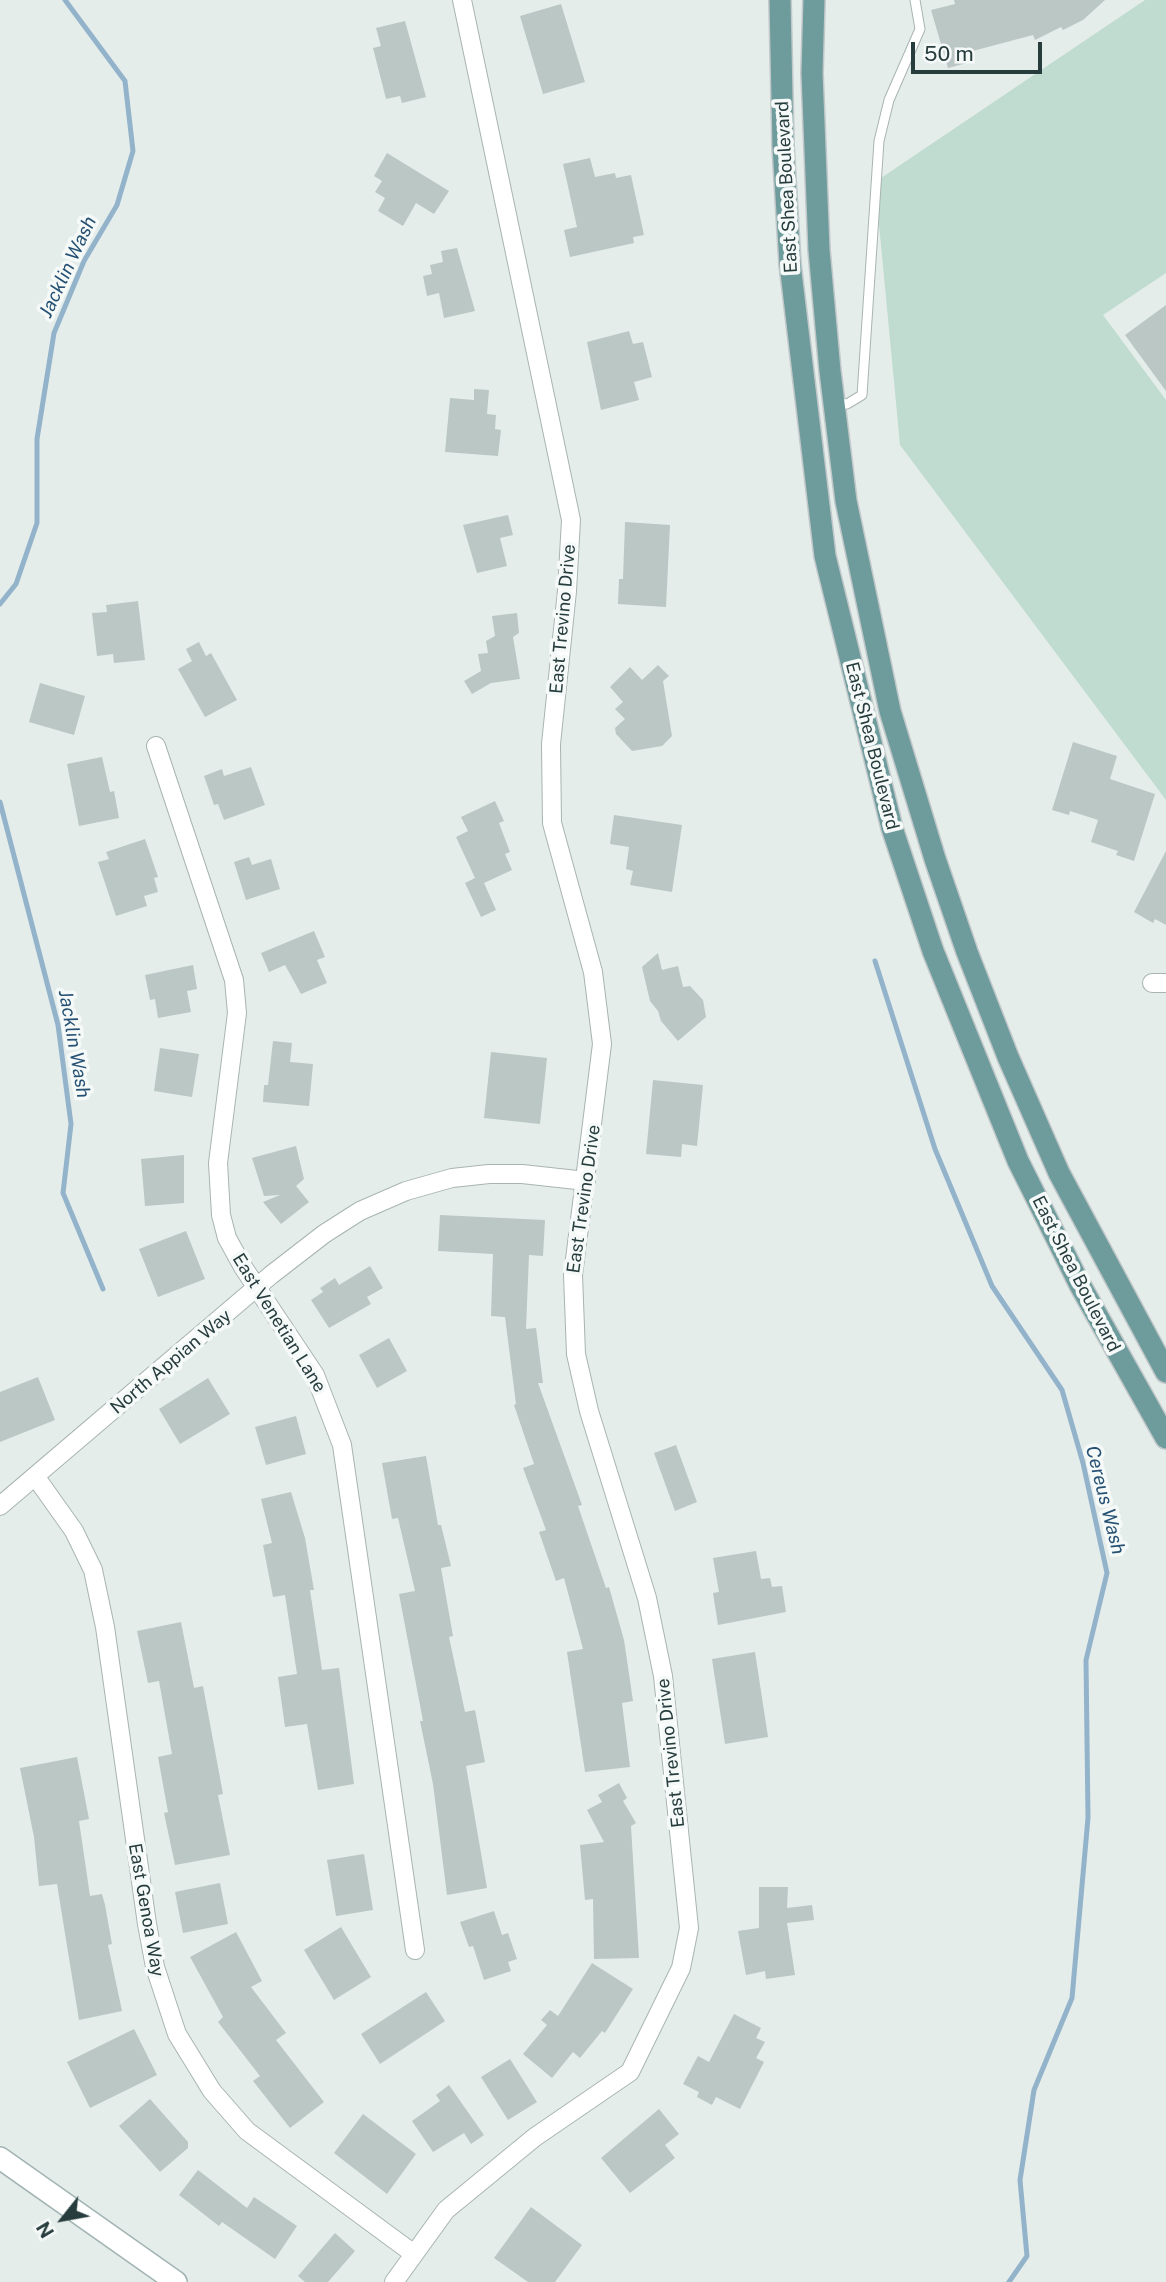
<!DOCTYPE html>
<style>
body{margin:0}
#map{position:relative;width:1166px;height:2282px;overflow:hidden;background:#e5edeb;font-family:"Public Sans",sans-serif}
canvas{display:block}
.north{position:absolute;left:28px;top:2184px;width:70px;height:70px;-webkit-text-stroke:5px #f5f9f8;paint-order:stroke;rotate:239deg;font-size:19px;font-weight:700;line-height:28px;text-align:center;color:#263c3d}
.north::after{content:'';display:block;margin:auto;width:24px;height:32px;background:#263c3d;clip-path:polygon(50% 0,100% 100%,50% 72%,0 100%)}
.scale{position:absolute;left:911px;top:42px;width:131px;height:32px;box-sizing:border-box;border:4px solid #263c3d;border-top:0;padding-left:9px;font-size:21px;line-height:24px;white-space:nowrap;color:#263c3d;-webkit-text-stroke:5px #f5f9f8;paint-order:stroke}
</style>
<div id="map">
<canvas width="1166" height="2282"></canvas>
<div class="north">N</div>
<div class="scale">50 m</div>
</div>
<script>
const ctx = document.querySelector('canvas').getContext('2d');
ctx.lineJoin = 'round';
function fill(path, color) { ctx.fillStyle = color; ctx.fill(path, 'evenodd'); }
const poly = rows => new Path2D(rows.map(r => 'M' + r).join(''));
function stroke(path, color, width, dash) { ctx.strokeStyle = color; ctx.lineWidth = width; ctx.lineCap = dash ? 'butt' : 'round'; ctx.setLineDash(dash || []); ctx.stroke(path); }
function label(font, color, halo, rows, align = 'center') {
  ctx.font = font + ' "Public Sans",sans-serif'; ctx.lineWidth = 7; ctx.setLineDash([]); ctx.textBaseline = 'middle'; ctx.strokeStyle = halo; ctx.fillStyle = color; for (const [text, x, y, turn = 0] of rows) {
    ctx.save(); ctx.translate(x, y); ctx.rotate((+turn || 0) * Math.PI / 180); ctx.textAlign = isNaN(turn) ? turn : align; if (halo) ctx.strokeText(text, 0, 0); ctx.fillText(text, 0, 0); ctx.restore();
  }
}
const green = poly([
 [1145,0,1166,0,1166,273,1103,315,1166,400,1166,800,900,445,875,182]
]);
const stream = poly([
 [0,604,16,584,37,523,37,439,54,333,84,261,117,205,133,151,125,81,65,0],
 [0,802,58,1025,71,1124,63,1193,103,1289],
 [875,961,935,1149,992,1286,1062,1390,1083,1463,1107,1573,1086,1660,1088,1818,1072,1998,1034,2090,1020,2180,1027,2256,1009,2282]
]);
const building = poly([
 [954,0,1105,0,1083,20,1063,30,1061,27,1035,40,1033,35,969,52,971,62,948,68,931,10,955,4],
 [561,4,585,82,543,94,520,16],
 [405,21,426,97,402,103,400,96,386,99,373,48,381,46,376,28],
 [387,153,449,191,434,214,416,203,403,226,378,211,385,198,375,192,382,181,374,176],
 [590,158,595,177,615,173,616,178,631,175,644,235,633,237,634,243,570,257,564,230,577,227,563,164],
 [457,248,475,311,444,318,439,293,427,296,423,276,432,274,430,265,443,262,441,251],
 [1166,305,1166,391,1125,335],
 [629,331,633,344,643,342,652,377,634,382,639,400,601,410,587,342],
 [474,389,489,390,487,414,496,415,495,429,501,430,498,456,445,452,450,398,474,400],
 [508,515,513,535,500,538,507,566,477,573,463,525],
 [625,522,670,525,666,607,618,604,619,579,623,579],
 [138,601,145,660,114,663,113,654,97,656,92,613,107,612,106,605],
 [517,613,519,633,513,637,520,679,491,683,472,694,464,681,481,671,478,654,488,653,486,641,495,636,492,616],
 [199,642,206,656,211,653,237,700,205,717,178,669,192,661,186,649],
 [658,665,669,676,663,681,672,736,662,746,632,751,616,734,615,728,625,719,615,709,623,702,610,687,630,667,642,680],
 [40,683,85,696,74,735,29,722],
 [1073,742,1117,756,1110,779,1155,794,1134,861,1116,855,1118,851,1091,842,1098,820,1070,811,1069,815,1052,810],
 [102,757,110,792,114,791,119,818,79,826,67,764],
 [251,767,265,805,224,820,218,804,214,805,204,776,222,769,224,776],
 [495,801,504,821,499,823,510,852,505,854,512,870,484,883,496,910,481,917,465,883,475,878,456,837,468,831,461,817],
 [614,815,682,825,672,892,630,885,633,871,626,869,629,847,610,844],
 [145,839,158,877,154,878,158,892,144,896,147,906,116,916,98,862,109,859,106,852],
 [1166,851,1166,925,1155,919,1153,923,1134,912],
 [249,857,252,865,271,859,280,889,246,900,234,862],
 [314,931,325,957,317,960,327,983,301,994,285,965,269,972,261,953],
 [658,953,662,970,678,966,683,987,690,986,703,1000,706,1017,678,1041,661,1021,658,1011,650,1001,642,967],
 [193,965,197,989,187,991,191,1012,158,1018,155,999,150,1000,145,975],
 [273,1041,292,1043,290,1062,313,1064,309,1106,263,1102,264,1085,268,1085],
 [160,1048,199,1054,192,1097,154,1091],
 [491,1052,547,1058,540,1124,484,1118],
 [653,1080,703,1085,697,1146,682,1144,681,1157,646,1154],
 [296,1146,304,1179,296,1186,309,1202,281,1224,263,1202,280,1195,264,1196,252,1158],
 [184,1155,184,1203,145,1206,141,1159],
 [440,1215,545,1220,543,1256,529,1255,526,1329,536,1328,543,1383,538,1383,582,1505,578,1506,606,1588,609,1587,624,1640,633,1701,622,1703,630,1767,585,1772,567,1652,583,1649,564,1578,556,1581,539,1532,546,1530,523,1468,534,1464,514,1405,516,1404,505,1317,491,1316,493,1254,438,1251],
 [186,1231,205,1279,158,1297,139,1249],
 [370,1266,383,1288,367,1297,371,1304,329,1328,311,1300,323,1292,320,1288,335,1278,339,1285],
 [389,1338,407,1371,377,1388,359,1355],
 [38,1377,55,1420,0,1442,0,1392],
 [208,1378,230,1414,180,1444,159,1409],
 [296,1416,306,1454,266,1465,255,1427],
 [676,1445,697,1502,675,1511,654,1453],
 [426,1456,438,1525,441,1525,451,1566,441,1568,453,1636,449,1637,465,1712,475,1710,485,1762,466,1766,487,1888,447,1895,433,1784,420,1721,423,1721,399,1594,415,1591,398,1518,392,1519,382,1463],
 [291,1492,305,1538,314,1590,310,1590,322,1670,339,1668,354,1784,318,1790,307,1724,285,1727,278,1677,297,1674,285,1595,273,1597,263,1545,272,1543,261,1499],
 [756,1551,761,1579,770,1578,772,1587,782,1586,786,1612,718,1625,713,1593,719,1592,713,1558],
 [181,1622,194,1688,203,1686,223,1794,218,1795,230,1855,175,1865,164,1813,168,1812,158,1757,172,1754,159,1681,148,1683,137,1631],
 [755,1652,768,1737,725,1744,712,1659],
 [77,1757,89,1819,79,1821,90,1896,102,1894,105,1905,112,1944,108,1945,122,2011,79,2020,57,1884,39,1886,34,1837,20,1768],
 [619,1783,627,1798,623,1801,636,1823,631,1826,639,1958,594,1959,593,1899,585,1900,580,1845,604,1842,587,1810,602,1802,598,1795],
 [364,1854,373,1910,336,1916,327,1860],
 [220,1883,228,1924,183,1933,175,1892],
 [759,1887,788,1887,787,1908,812,1905,814,1920,787,1923,795,1975,766,1979,765,1971,746,1975,738,1931,759,1928],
 [494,1911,502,1935,508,1933,517,1959,508,1962,511,1971,484,1980,473,1946,469,1947,460,1922],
 [341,1927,371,1977,334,2000,304,1950],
 [236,1932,262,1981,251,1987,286,2033,276,2040,324,2102,290,2128,253,2081,260,2076,218,2022,223,2017,190,1957],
 [592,1963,633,1989,605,2033,602,2031,580,2058,573,2052,552,2078,523,2054,547,2025,541,2020,550,2010,558,2016],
 [426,1992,445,2021,380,2064,361,2034],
 [734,2014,761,2028,756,2038,765,2042,756,2058,764,2062,740,2109,716,2097,712,2105,697,2097,699,2092,683,2084,698,2056,709,2062],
 [134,2029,157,2075,90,2108,67,2062],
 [510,2059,537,2102,508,2120,481,2077],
 [449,2085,484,2135,471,2144,464,2133,433,2152,412,2121,440,2101,436,2095],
 [150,2099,188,2142,188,2148,160,2172,119,2126],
 [659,2109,679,2134,665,2145,675,2158,630,2193,601,2158],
 [363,2114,416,2154,387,2194,334,2153],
 [198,2170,247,2208,254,2197,297,2226,275,2259,222,2222,219,2226,179,2195],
 [531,2207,582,2245,555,2282,528,2282,494,2258],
 [335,2233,355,2251,328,2282,305,2282,298,2276]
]);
const lane = poly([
 [835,403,847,404,862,395,879,141,889,100,920,29,915,0]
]);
const street = poly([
 [156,746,234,980,237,1013,218,1163,221,1215,227,1238,243,1267,315,1375,342,1445,415,1950],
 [1152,983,1166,983],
 [35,1476,74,1531,93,1570,105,1627,147,1924,155,1967,177,2034,212,2091,247,2131,414,2254],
 [0,1506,271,1275,324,1234,360,1211,406,1191,452,1178,489,1174,522,1174,586,1181],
 [394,2282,446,2210,535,2137,630,2072,681,1968,689,1928,663,1676,647,1598,589,1411,576,1354,573,1275,602,1044,593,972,552,823,551,744,567,591,571,520,462,0]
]);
const secondary = poly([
 [0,2158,176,2282]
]);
const primary = poly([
 [780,0,783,146,790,264,825,556,892,828,933,951,1018,1161,1080,1285,1166,1438],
 [814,0,812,73,819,250,830,371,846,501,890,711,935,859,967,952,1008,1057,1059,1173,1166,1372]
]);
const streetNames = [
 ["East Shea Boulevard",787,187,-93],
 ["East Trevino Drive",563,619,-85],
 ["East Shea Boulevard",872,746,76],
 ["East Trevino Drive",584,1199,-82],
 ["East Shea Boulevard",1076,1274,63],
 ["East Venetian Lane",279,1323,58],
 ["North Appian Way",171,1362,-40],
 ["East Trevino Drive",671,1753,-96],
 ["East Genoa Way",146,1910,80]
];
const waterNames = [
 ["Jacklin Wash",68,267,-65],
 ["Jacklin Wash",74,1044,80],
 ["Cereus Wash",1105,1500,76]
];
fill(green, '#c0dbcf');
stroke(stream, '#93b3cb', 5);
fill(building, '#bac7c5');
stroke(lane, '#a8b4b3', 11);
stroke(street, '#a8b4b3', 20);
stroke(secondary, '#a1b4b3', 24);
stroke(primary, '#c2c8c9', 24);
stroke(lane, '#fff', 9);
stroke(street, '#fff', 18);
stroke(secondary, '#fff', 21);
stroke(primary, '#6e9c9d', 21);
label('18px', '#263c3d', '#f5f9f8', streetNames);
label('italic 19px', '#265173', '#f5f9f8', waterNames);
</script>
